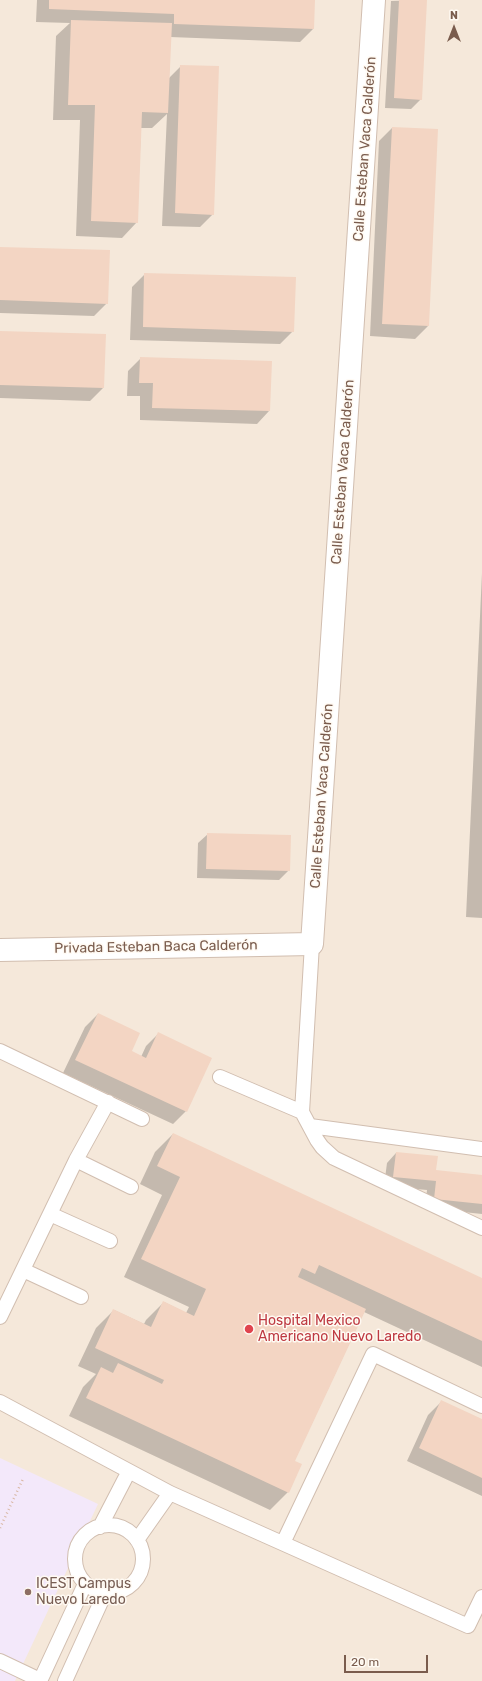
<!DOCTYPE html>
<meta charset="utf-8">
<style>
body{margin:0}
#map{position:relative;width:482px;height:1681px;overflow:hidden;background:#fdf6ec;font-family:Rubik,sans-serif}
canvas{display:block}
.north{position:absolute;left:434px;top:8px;width:40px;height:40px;-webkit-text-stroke:3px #fffaf3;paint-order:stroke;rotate:0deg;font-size:11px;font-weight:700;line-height:16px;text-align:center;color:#7a5c4d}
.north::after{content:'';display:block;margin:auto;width:14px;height:18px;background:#7a5c4d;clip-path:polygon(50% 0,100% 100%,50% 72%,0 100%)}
.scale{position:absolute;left:344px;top:1655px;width:84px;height:18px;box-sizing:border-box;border:2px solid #7a5c4d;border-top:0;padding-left:5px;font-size:12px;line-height:14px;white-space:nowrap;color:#7a5c4d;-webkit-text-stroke:3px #fffaf3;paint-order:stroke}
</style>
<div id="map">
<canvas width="482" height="1681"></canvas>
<div class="north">N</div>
<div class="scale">20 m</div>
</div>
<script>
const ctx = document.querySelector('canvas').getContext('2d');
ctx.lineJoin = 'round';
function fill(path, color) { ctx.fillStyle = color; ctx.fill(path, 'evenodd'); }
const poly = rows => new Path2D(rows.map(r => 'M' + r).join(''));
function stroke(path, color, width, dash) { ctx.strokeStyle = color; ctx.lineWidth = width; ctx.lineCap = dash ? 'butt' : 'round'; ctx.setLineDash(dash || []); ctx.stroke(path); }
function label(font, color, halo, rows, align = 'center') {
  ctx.font = font + ' Rubik,sans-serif'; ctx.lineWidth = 3; ctx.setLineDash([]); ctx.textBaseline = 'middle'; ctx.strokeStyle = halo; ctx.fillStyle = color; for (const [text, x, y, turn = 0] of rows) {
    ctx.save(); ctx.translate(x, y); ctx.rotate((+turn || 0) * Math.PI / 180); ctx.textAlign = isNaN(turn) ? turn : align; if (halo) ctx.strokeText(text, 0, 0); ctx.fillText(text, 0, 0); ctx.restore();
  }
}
const residential = poly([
 [0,0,482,0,482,1681,0,1681]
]);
const education = poly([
 [0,1458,98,1504,15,1681,0,1681]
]);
const shadow = poly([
 [37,0,314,0,313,29,300,42,170,37,169,78,181,66,213,214,200,227,162,226,167,114,152,128,141,128,137,222,122,238,76,236,80,120,53,120,56,36,70,23,36,22],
 [426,0,421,99,411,109,385,108,391,1],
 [392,128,428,326,415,339,370,336,379,141],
 [0,248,107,303,94,316,0,313],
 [145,274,293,331,280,344,130,340,132,287],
 [0,332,103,388,90,401,0,398],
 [141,358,269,411,257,424,140,420,140,396,127,396,128,371],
 [482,573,482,918,466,917],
 [208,834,289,870,279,880,197,878,198,843],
 [98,1014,130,1052,141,1057,146,1046,159,1033,186,1111,173,1124,63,1073,85,1027],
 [173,1134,482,1279,482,1367,364,1312,294,1461,288,1492,270,1510,69,1416,83,1387,96,1374,78,1366,96,1328,114,1310,144,1324,146,1320,164,1302,186,1313,189,1307,124,1277,162,1195,140,1184,155,1152],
 [396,1153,435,1171,482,1176,482,1214,425,1208,427,1190,384,1186,387,1163],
 [441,1402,482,1420,482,1496,407,1461,428,1415]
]);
const building = poly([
 [49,0,315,0,314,29,174,24,174,14,49,9],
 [399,0,427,0,422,100,394,98],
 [71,20,172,23,168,113,142,112,138,223,91,221,95,105,68,105],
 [180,65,219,66,214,215,175,213],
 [392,127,438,129,429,326,382,324],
 [0,247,110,250,108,304,0,300],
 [144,273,296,277,294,332,143,327],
 [0,331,106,334,104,388,0,385],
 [140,357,272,361,270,411,152,408,153,383,139,383],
 [207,833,291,835,290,871,206,869],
 [98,1013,140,1033,132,1051,146,1058,158,1032,212,1058,187,1112,75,1060],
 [173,1133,482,1278,482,1341,319,1265,315,1274,302,1268,298,1277,366,1309,295,1461,302,1464,289,1493,86,1398,101,1367,113,1373,118,1363,162,1384,164,1380,95,1348,113,1309,151,1327,163,1301,194,1316,206,1289,141,1259,180,1177,157,1166],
 [396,1152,438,1156,436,1170,482,1175,482,1204,434,1199,436,1181,393,1177],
 [441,1400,482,1419,482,1478,419,1448]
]);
const path = poly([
 [0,1528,23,1479]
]);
const service = poly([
 [312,944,302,1112,317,1140,322,1147,334,1158,482,1228],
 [0,1051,142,1119],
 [220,1077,302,1112],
 [310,1126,482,1149],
 [76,1160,131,1187],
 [50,1214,110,1241],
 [23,1270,81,1297],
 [0,1317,76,1160,108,1102],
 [0,1402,170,1493,468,1626,482,1597],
 '75 1559a34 34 0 1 1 68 0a34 34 0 1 1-68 0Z',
 [100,1527,129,1471],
 [137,1540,170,1493],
 [283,1543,373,1354,482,1406],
 [0,1661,40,1680],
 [40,1681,85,1584],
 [65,1681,105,1593]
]);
const minor = poly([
 [0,950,312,944,374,0]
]);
const markers = [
 [249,1329,5,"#e0444e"],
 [28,1592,4,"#8d6e63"]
];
const streetNames = [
 ["Calle Esteban Vaca Calderón",365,149,-86],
 ["Calle Esteban Vaca Calderón",343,472,-86],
 ["Calle Esteban Vaca Calderón",322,796,-86],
 ["Privada Esteban Baca Calderón",156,947,-1]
];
const healthNames = [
 ["Hospital Mexico",258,1321],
 ["Americano Nuevo Laredo",258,1337]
];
const educationNames = [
 ["ICEST Campus",36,1584],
 ["Nuevo Laredo",36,1600]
];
fill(residential, '#f5e8da');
fill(education, '#f3e8fa');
fill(shadow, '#0003');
fill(building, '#f3d5c3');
stroke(service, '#d1beb0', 16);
stroke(minor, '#d1beb0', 24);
stroke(path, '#d9b8a5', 2.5, [1, 3]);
stroke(service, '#fff', 14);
stroke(minor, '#fff', 22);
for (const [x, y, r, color] of markers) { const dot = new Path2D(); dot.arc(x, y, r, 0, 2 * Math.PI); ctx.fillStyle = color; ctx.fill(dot); stroke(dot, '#fffaf3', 1.5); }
label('14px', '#7a5c4d', '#fffaf3', streetNames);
label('14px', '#be3a42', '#fffaf3', healthNames, 'left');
label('14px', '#785e54', '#fffaf3', educationNames, 'left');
</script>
